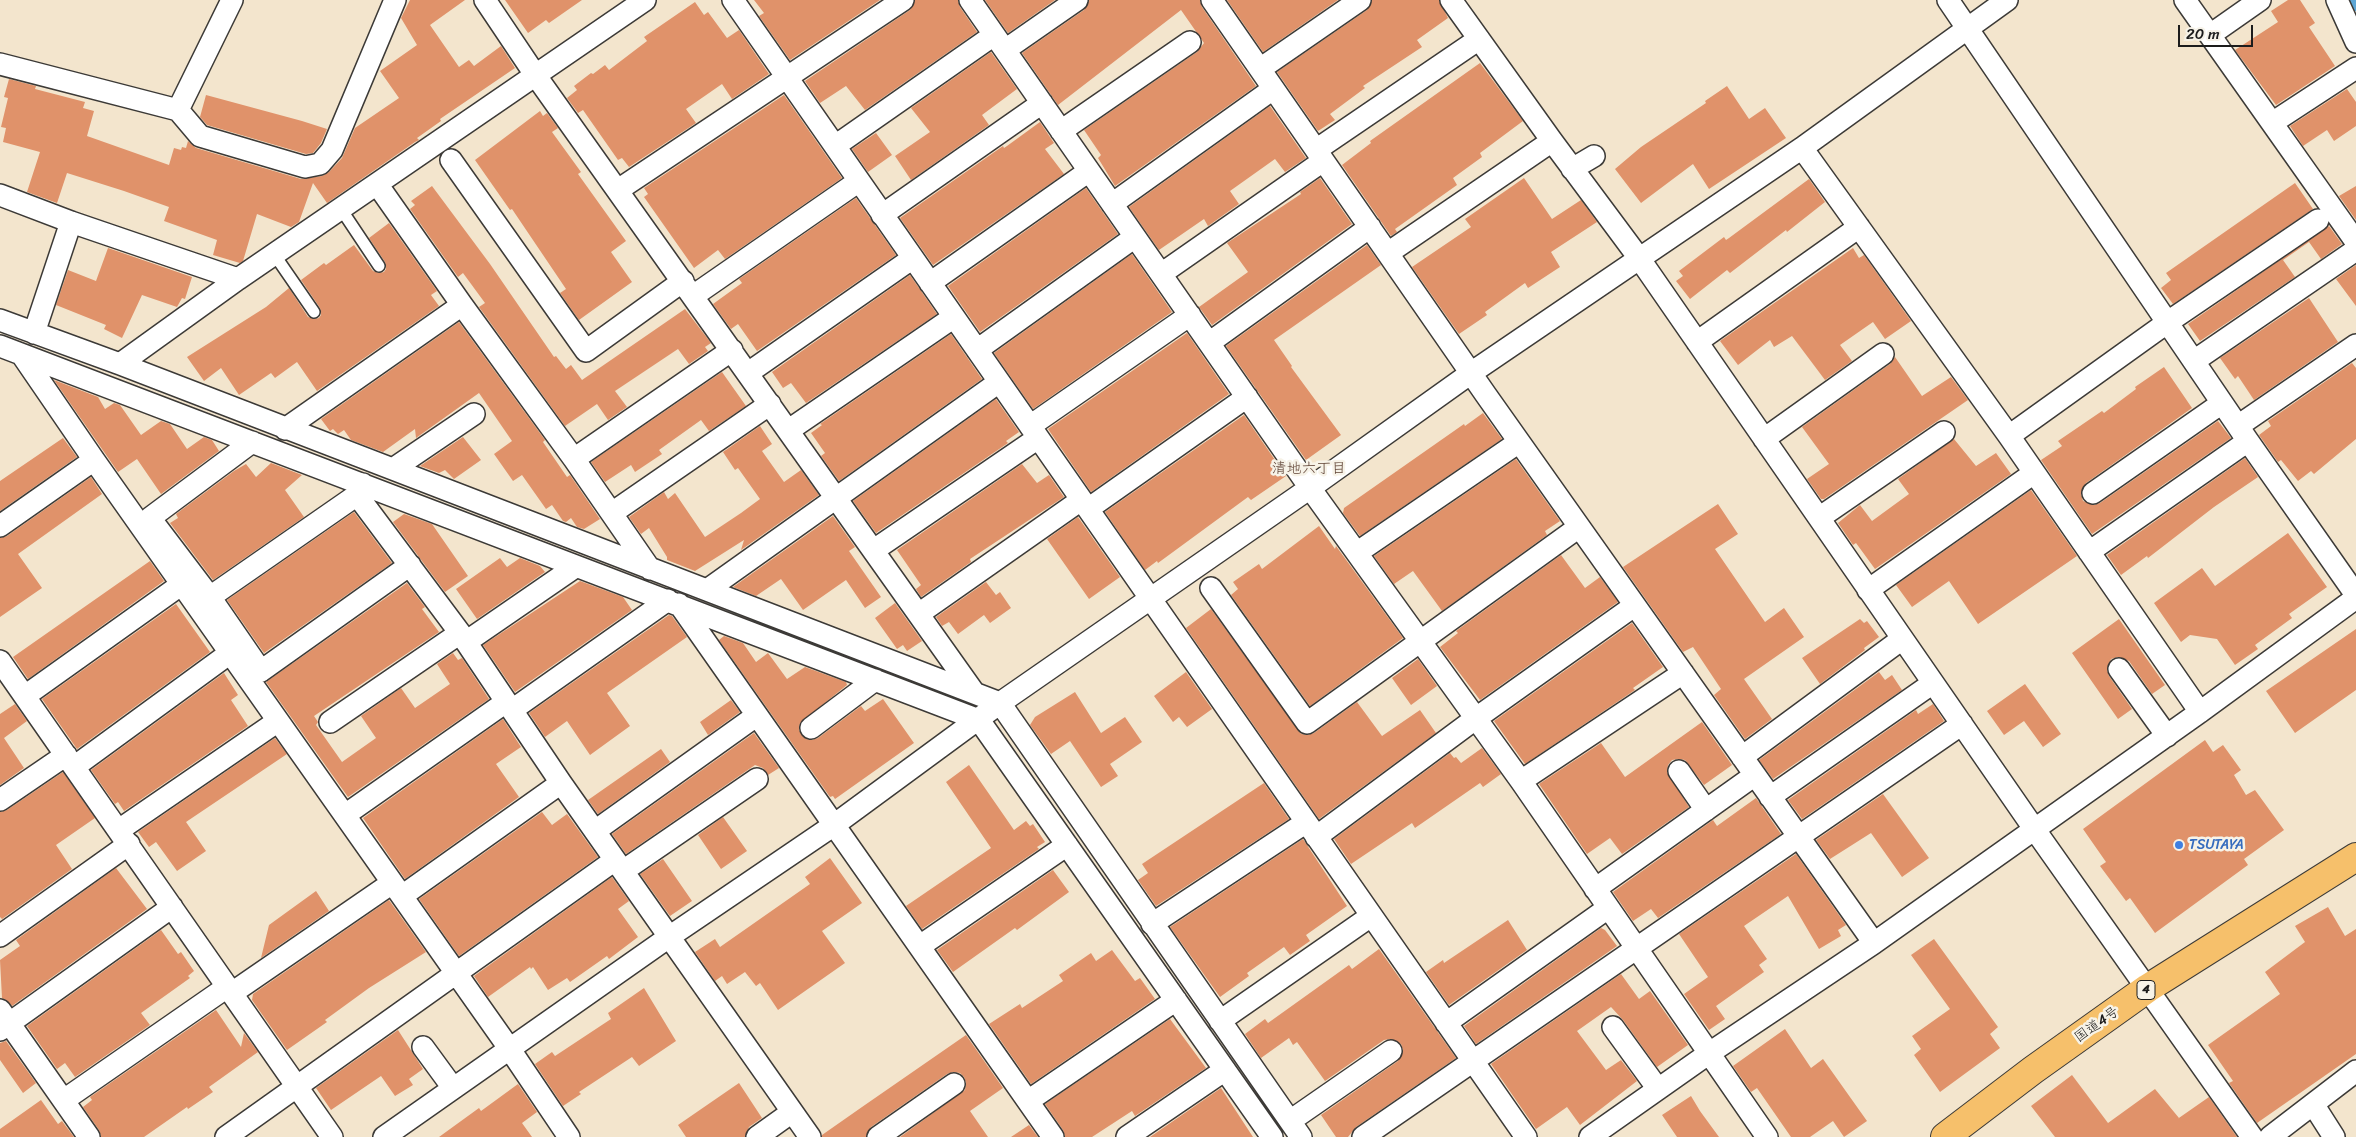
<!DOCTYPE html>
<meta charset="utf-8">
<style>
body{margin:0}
#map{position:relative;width:2356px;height:1137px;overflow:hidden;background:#f3e5cd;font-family:Sriracha,sans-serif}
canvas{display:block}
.scale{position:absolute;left:2178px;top:25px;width:75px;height:22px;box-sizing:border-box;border:2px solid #1c1c1c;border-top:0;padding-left:6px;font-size:15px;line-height:18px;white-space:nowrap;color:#1c1c1c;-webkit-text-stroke:4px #f7f3e8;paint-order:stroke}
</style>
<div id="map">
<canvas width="2356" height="1137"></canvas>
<div class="scale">20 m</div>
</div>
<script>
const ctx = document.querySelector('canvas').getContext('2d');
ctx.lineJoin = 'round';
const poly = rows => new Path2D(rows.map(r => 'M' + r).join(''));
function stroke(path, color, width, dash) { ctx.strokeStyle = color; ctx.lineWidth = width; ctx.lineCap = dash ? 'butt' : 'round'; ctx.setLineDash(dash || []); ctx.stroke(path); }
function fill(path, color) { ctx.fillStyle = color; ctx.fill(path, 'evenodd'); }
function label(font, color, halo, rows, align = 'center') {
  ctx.font = font + ' Sriracha,"Klee One",sans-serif'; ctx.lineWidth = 5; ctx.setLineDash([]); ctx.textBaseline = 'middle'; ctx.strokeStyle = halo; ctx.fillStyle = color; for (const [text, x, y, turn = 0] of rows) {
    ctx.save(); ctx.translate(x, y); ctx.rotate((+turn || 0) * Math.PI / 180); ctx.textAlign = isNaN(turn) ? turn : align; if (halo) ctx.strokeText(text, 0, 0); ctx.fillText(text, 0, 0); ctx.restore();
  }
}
const stream = poly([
 [2353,0,2356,7]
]);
const building = poly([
 [410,0,465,0,430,25,459,67,469,60,474,66,501,46,515,68,440,119,441,121,417,138,419,140,415,142,327,203,313,183,299,222,291,227,257,214,243,261,240,263,213,255,217,240,164,221,169,207,124,191,67,173,57,203,27,192,40,152,3,142,6,128,1,127,8,98,4,97,9,79,36,86,35,89,85,102,83,108,94,111,87,136,169,165,174,148,181,150,182,147,186,148,188,141,196,148,301,179,322,176,329,172,342,158,355,128,399,98,380,71,417,45,401,18],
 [505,0,582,0,549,23,546,20,528,33],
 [754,0,880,0,790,60,759,16,764,13],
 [915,0,958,0,960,7,977,32,865,110,846,86,820,103,805,81,910,10],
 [985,0,1055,0,1008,33],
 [1089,0,1200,0,1202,7,1256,86,1115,186,1098,158,1101,155,1084,130,1197,52,1204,43,1181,10,1058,105,1022,53,1084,10],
 [1227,0,1338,0,1263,52],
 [1372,0,1439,0,1448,18,1417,40,1422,47,1363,86,1365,88,1330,114,1335,120,1318,131,1277,72,1367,10],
 [2288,0,2300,0,2315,23,2309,27,2335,66,2276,105,2235,50,2278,22,2271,11],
 [695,2,704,15,708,12,727,38,739,30,769,74,732,99,722,84,686,109,696,123,629,167,622,158,618,160,583,110,578,113,567,98,577,90,574,86,591,73,593,74,605,65,609,70,647,41,644,37],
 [991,52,1017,89,982,115,989,125,911,180,895,156,930,132,911,108],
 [1480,63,1523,121,1480,153,1482,157,1453,178,1457,185,1395,229,1397,232,1391,236,1342,165,1371,143,1370,141],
 [1727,86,1749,119,1765,108,1786,138,1709,189,1693,164,1641,203,1615,169,1641,147,1706,103,1705,101],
 [2347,89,2356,102,2356,126,2334,141,2327,130,2303,146,2290,126],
 [206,95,302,121,327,129,321,143,313,153,306,154,207,125,200,117],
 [784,95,842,178,725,259,718,250,694,268,644,197,648,194,644,188],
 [1270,106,1306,158,1285,172,1275,159,1230,191,1239,204,1208,226,1204,219,1159,250,1129,207],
 [540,111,543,116,547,113,558,128,552,132,581,172,578,174,626,241,611,252,632,282,579,320,560,293,566,289,512,209,510,210,475,160],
 [1040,122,1054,143,1045,149,1064,174,933,265,900,218,1003,146,1004,148,1007,146],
 [876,133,892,155,868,172,852,149],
 [1320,178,1352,224,1212,325,1199,307,1248,272,1227,243,1301,194,1300,192],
 [1524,178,1552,219,1581,200,1597,222,1551,252,1560,267,1528,288,1525,283,1485,312,1487,315,1459,334,1412,267,1471,227,1465,219],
 [1809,179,1825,202,1787,232,1786,230,1730,273,1727,270,1690,299,1676,281,1683,276,1679,271,1724,237,1726,240,1729,238],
 [2295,183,2313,209,2173,304,2161,288,2171,280,2166,273],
 [432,186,490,264,554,357,556,356,566,369,571,365,582,380,685,309,711,343,705,347,708,351,689,364,678,349,615,391,627,407,608,420,597,404,565,426,479,307,485,303,463,273,458,277,410,209,415,205,411,201],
 [2356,186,2356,220,2339,196],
 [1086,188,1118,234,980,332,948,286],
 [856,198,896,255,757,351,738,324,731,329,713,304,742,283,739,279],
 [389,223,437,291,431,295,439,306,317,391,297,362,275,378,271,373,239,395,221,368,204,381,187,357,266,307,289,288,308,317,314,319,319,318,321,315,320,308,301,280,324,263,326,265,354,245,373,271,379,273,384,272,386,269,385,262,369,238],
 [2329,226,2342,244,2321,259,2309,242,2283,260,2295,277,2200,341,2188,324],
 [1367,245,1381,265,1274,340,1292,366,1291,367,1341,435,1306,460,1226,346],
 [108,248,192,277,185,299,182,298,177,307,142,295,122,338,104,329,106,325,56,305,68,270,96,281],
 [1853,248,1859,258,1864,255,1911,321,1885,339,1873,322,1840,345,1852,361,1825,380,1792,336,1774,347,1770,340,1738,365,1720,341],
 [1132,254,1172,312,1033,409,994,353],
 [2356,265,2356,306,2336,279],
 [910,275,937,314,806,403,791,383,783,388,772,372],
 [2309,298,2338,342,2254,400,2238,376,2235,379,2220,358],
 [459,322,545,440,543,442,567,477,570,475,600,519,584,529,577,527,571,518,566,522,563,521,552,505,546,509,522,475,513,481,494,454,512,441,479,393,416,438,415,429,383,452,351,440,344,430,338,434,333,429,330,431,321,419],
 [1187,333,1229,394,1091,492,1048,429],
 [951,334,982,379,839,481,821,456,825,453,811,433,822,425,820,424],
 [1895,357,1922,396,1951,377,1968,400,1824,499,1821,499,1807,479,1829,464,1802,427,1890,364],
 [2352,363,2356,368,2356,439,2314,474,2311,471,2298,481,2281,460,2278,462,2259,435,2271,426,2268,421],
 [2164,367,2192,408,2086,483,2081,494,2083,501,2094,505,2100,503,2218,421,2231,438,2092,534,2041,460,2062,446,2058,441,2102,411,2104,413,2136,389,2135,387],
 [722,372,746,406,709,431,701,420,659,450,662,454,635,472,631,465,605,482,591,462],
 [54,380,98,397,105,409,114,403,120,405,141,435,161,421,170,424,187,449,204,437,212,440,219,451,161,494,137,459,118,472],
 [996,399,1019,432,1006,441,1008,443,876,533,853,501],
 [1483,413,1502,439,1360,536,1343,513,1344,508,1464,424,1465,426],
 [1244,415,1286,476,1251,500,1248,497,1158,563,1157,561,1145,570,1105,512],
 [760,426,772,444,762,451,784,482,801,470,819,495,741,550,744,540,695,571,667,560,667,557,649,528,641,534,629,517,664,492,668,499,675,493,705,537,741,513,760,499,738,468,735,470,723,452],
 [463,437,481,460,454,479,445,470,439,473,420,466],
 [63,438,77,457,0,511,0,481],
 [1954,439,1976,466,1996,453,2011,474,1875,569,1856,543,1853,545,1838,523,1860,505,1872,521,1909,494,1898,479],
 [2245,458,2258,477,2214,507,2148,558,2147,556,2121,575,2107,555],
 [1516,459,1560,521,1545,531,1547,535,1442,611,1413,571,1394,584,1374,556],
 [271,463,302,475,285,490,304,517,213,580,170,523,178,518,176,514,234,471,246,464,256,477],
 [1022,464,1037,483,1049,475,1064,497,970,559,971,562,921,597,916,589,921,585,897,550],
 [91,477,102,494,18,554,42,588,0,617,0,538,7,536],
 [2031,490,2077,556,1978,624,1949,581,1912,607,1896,585],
 [1718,504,1738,534,1715,549,1765,622,1784,608,1804,637,1744,679,1772,719,1745,739,1714,695,1721,689,1693,647,1683,652,1623,567],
 [354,512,392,563,264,653,227,600],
 [404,514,432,524,468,576,445,592,393,522],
 [833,516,855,547,849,551,881,597,865,608,846,580,803,610,781,579,756,596,733,587],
 [1078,517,1120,577,1089,599,1047,539],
 [1319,526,1335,549,1336,546,1403,638,1310,706,1231,595,1238,589,1233,582,1259,564,1262,569],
 [2288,533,2327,587,2289,614,2292,618,2255,645,2258,649,2235,665,2217,639,2190,635,2181,642,2154,603,2202,568,2215,586],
 [1561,555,1585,588,1600,577,1618,602,1480,700,1440,647,1458,633,1456,631],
 [500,558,507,567,520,558,540,566,545,572,477,619,456,589],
 [150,561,164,581,28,679,13,657],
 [580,581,623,597,632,610,515,692,483,645],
 [986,582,996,595,1000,592,1011,608,990,623,984,615,958,634,949,622,942,626,936,617],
 [407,583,425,607,422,609,439,632,314,716,318,722,316,725,342,762,376,738,361,716,401,688,415,708,450,684,437,664,453,653,458,660,462,658,489,699,348,797,266,682],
 [895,603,922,641,907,651,903,645,897,649,875,618],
 [176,604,210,652,77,749,42,699],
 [1211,609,1301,734,1308,735,1314,733,1357,702,1382,736,1420,710,1436,733,1319,819,1186,628],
 [669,615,672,616,687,637,607,693,630,726,590,755,567,721,545,737,529,713],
 [1860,619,1864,623,1867,621,1879,637,1864,648,1865,650,1820,684,1802,658],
 [2119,619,2165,685,2152,694,2129,661,2118,657,2111,659,2107,670,2109,676,2132,709,2118,719,2072,653],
 [1632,623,1663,667,1633,688,1635,690,1525,764,1494,721],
 [2356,629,2356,690,2295,733,2266,691],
 [724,636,743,643,756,662,768,653,787,679,805,667,846,682,847,685,800,723,799,730,806,739,812,740,818,738,861,706,865,711,883,699,914,743,835,799,833,796,830,797,719,640],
 [1418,659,1437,686,1411,705,1392,678],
 [1186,672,1212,709,1187,727,1179,717,1173,722,1154,696],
 [1879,672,1885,680,1892,675,1902,690,1773,779,1759,760],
 [224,673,238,695,231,700,248,726,124,811,118,802,115,804,91,770],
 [2025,684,2061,734,2043,747,2024,721,2004,735,1987,711],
 [1075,692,1101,733,1125,717,1142,742,1110,764,1118,776,1101,787,1070,741,1051,754,1030,725,1035,717],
 [731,700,740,712,708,735,700,722],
 [15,704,27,721,4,738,24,768,0,785,0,714],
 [1933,704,1944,721,1802,819,1788,800,1916,710,1918,714],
 [503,719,521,747,496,764,519,797,405,879,363,818],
 [1702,722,1732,765,1704,785,1685,760,1678,759,1672,760,1668,765,1667,772,1689,807,1622,854,1610,838,1587,854,1539,784,1601,743,1625,777],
 [754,733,779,768,768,775,763,768,755,765,626,854,612,834],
 [275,738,287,754,186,822,206,851,177,871,156,842,149,847,138,832],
 [2205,740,2213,752,2223,745,2241,770,2234,775,2246,795,2255,790,2284,830,2244,859,2248,865,2155,933,2130,898,2126,901,2100,866,2106,862,2083,829],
 [1482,748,1501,774,1483,787,1480,783,1415,828,1412,823,1351,864,1334,839,1450,753,1454,758,1456,757,1461,763],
 [661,749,670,762,598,814,588,800],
 [969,765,1014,830,1026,821,1030,826,1033,824,1045,842,1037,847,1039,849,922,929,906,906,991,848,946,782],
 [63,772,95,818,56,845,72,869,2,919,0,917,0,812,7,810],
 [1264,783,1289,819,1156,906,1138,880,1148,873,1142,864],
 [1883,794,1929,858,1902,877,1871,833,1830,859,1816,840],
 [1756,798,1781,834,1658,918,1651,909,1633,921,1613,892,1713,820,1717,826],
 [542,812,552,825,567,814,598,857,459,956,419,899],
 [723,817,747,851,721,869,698,835],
 [1303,839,1347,906,1306,935,1310,941,1290,955,1284,947,1247,973,1249,976,1220,997,1170,927],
 [1796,854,1846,925,1838,930,1841,936,1819,949,1788,896,1744,926,1767,959,1759,965,1764,972,1716,1006,1725,1019,1709,1030,1684,994,1708,977,1679,934],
 [830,858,862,903,822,931,845,963,778,1010,760,983,756,986,745,972,727,984,722,976,715,981,695,952,715,939,720,947,810,884,805,877],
 [663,859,692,901,670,916,640,874],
 [116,868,147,909,12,1006,2,998,0,960,20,946,16,940],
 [1053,870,1069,892,1017,930,1015,928,953,972,937,950],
 [612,877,629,901,618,909,638,937,609,959,607,956,570,982,567,978,548,990,533,967,531,969,530,967,488,997,474,976],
 [316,891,329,911,261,958,269,925],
 [389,900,426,952,369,988,325,1020,327,1022,287,1050,252,1000,253,994],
 [2328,907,2345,936,2356,929,2356,1054,2257,1123,2229,1083,2233,1081,2208,1045,2280,994,2265,972,2305,942,2295,926],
 [1508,920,1527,950,1449,1005,1426,972,1443,960,1444,963],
 [1601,928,1605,930,1617,946,1476,1044,1464,1026],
 [161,930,178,954,181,952,194,971,188,976,190,978,141,1013,150,1025,75,1077,65,1063,57,1069,27,1026],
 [1934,939,1998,1027,1990,1034,2000,1048,1940,1092,1914,1055,1921,1049,1912,1036,1950,1009,1911,955],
 [1379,949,1456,1058,1356,1127,1348,1137,1336,1137,1321,1115,1398,1061,1403,1050,1401,1044,1390,1039,1384,1040,1325,1081,1297,1042,1293,1045,1289,1038,1261,1058,1245,1034,1265,1019,1268,1023,1349,965,1352,969],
 [1112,950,1135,981,1140,978,1155,999,1031,1084,989,1024,1020,1004,1022,1008,1063,981,1059,975,1091,953,1096,961],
 [1621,974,1639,999,1650,991,1688,1045,1657,1067,1623,1020,1611,1007,1577,1031,1606,1070,1621,1060,1637,1081,1580,1125,1567,1107,1536,1129,1491,1064],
 [644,988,676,1041,639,1066,632,1057,579,1092,581,1094,563,1106,535,1064,552,1052,555,1056,611,1019,608,1013],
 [216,1010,241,1047,244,1033,258,1052,209,1087,213,1092,188,1109,187,1107,144,1137,101,1137,99,1130,83,1107,92,1100,90,1097],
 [1170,1019,1206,1068,1135,1116,1132,1111,1092,1137,1065,1137,1063,1130,1045,1104],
 [1785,1029,1811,1068,1823,1059,1867,1121,1844,1137,1833,1121,1810,1137,1791,1137,1757,1088,1751,1092,1733,1066],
 [398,1030,423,1069,409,1079,413,1085,395,1096,381,1076,331,1110,316,1088],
 [966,1035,1003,1088,970,1111,988,1137,900,1137,965,1090,966,1083,964,1077,960,1073,953,1072,947,1074,871,1127,866,1137,822,1137,822,1135,862,1107],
 [6,1041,36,1083,23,1093,0,1060,0,1043],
 [2072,1075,2108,1123,2155,1089,2179,1118,2176,1120,2209,1097,2237,1137,2055,1137,2031,1106],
 [739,1083,762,1118,749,1127,745,1137,686,1137,678,1125],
 [518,1084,537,1112,522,1123,532,1137,439,1137,479,1108,481,1111],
 [1221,1088,1253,1137,1150,1137],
 [1691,1096,1700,1111,1719,1137,1677,1137,1662,1115],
 [41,1100,58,1124,62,1121,74,1137,0,1137,0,1129],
 [1029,1125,1038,1137,1011,1137]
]);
const lane = poly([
 [341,209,379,266],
 [274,254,314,312]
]);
const street = poly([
 [485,0,536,76,973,691],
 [733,0,1526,1137],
 [970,0,1310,488,1521,781,1767,1137],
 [1212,0,1486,395,1874,943],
 [1451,0,1552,141,1639,258,2035,830,2252,1137],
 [1948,0,2248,441,2356,595],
 [2185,0,2356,242],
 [2337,0,2356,42],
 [2210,35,2260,0],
 [1005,50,1077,0],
 [0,64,178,110,232,0],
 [1260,69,1360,0],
 [178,110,200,136,305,167,320,164,332,150,395,0],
 [2272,123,2356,68],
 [1061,131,1190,42],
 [835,146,994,35],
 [1802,148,2009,436,2200,712],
 [1316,150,1479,39],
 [451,160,586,351,683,281],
 [1572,169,1594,156],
 [377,184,462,305,574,459,650,569],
 [618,190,903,0],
 [0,195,71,222,238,279],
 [1112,204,1273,89],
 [882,215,1042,103],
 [1388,253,1552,141],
 [1161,274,1323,161],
 [930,283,1089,171],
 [693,296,859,181],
 [0,320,120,364,1000,703,1310,488,1471,373,1802,148,2007,0],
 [34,333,71,222],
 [1697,342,1859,227],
 [1209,343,1370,227],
 [0,346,979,720,1272,1137],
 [977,350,1135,237],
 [22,355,94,460,509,1048,569,1137],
 [2194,361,2356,250],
 [120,364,238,279,645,0],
 [748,373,913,258],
 [1030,426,1190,315],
 [2238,426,2356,345],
 [285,429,462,305],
 [789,430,954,317],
 [2009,436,2168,322,2318,220],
 [1764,439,1883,354],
 [252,442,150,518,210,597,261,671,410,565],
 [574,459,732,350],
 [393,469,474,414],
 [363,484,357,495,460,633,561,783,810,1137],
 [2093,493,2222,403],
 [1088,509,1247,397],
 [612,513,770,404],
 [1819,518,1944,432],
 [0,526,94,460],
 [874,550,1038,438],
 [1358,552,1519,442],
 [2089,552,2248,441],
 [1211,588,1307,723,1579,527],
 [707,590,999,382],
 [1868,590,2034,473],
 [210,597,357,495],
 [679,604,1053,1137],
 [920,613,1081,500],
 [466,642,575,567],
 [0,661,332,1137],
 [2119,669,2167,736],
 [25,696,182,584],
 [512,710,668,600],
 [330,722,460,633],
 [811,728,875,680],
 [1742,757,1902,639],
 [74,767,230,653],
 [1679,771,1706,810],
 [1521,781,1683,673],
 [1770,797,1933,683],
 [0,800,66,755],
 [345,815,506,702],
 [119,830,278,721],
 [595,831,756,716],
 [1316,837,1475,719,1634,606],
 [623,871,757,779],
 [1595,889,1755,775],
 [402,896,561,783],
 [1152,924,1305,823],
 [0,936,129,844],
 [920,946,1067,845],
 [232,993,392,883],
 [0,1010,89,1137],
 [1220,1021,1371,916],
 [1446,1023,1608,908],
 [1613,1027,1658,1089],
 [0,1030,172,907],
 [423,1047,453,1088],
 [64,1100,227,987],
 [1028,1101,1176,1000],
 [2313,1104,2334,1137],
 [1290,1121,1391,1051],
 [226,1137,615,860],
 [384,1137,669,937,834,825,1000,703,1301,1137],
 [757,1137,792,1112],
 [878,1137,954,1084],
 [1127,1137,1225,1070],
 [1363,1137,1962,724],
 [1590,1137,1708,1054,1874,943,2200,712,2356,598],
 [2270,1137,2356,1071]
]);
const highway = poly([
 [1945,1137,2033,1070,2148,988,2356,857]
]);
const markers = [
 [2179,845,5,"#3f7fe0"]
];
const shields = [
 [2146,990,18]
];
const shieldNames = [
 ["4",2146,990]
];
const shopNames = [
 ["TSUTAYA",2189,845]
];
const streetNames = [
 ["国道4号",2097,1025,-35]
];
const neighbourhoodNames = [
 ["清地六丁目",1309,469]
];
stroke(stream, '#5da6d5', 8);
fill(building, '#e0926a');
stroke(lane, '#3c3a37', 14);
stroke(street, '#3c3a37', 24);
stroke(highway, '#3c3a37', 30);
stroke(lane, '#fff', 11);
stroke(street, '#fff', 21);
stroke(highway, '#f6c06b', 28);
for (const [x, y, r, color] of markers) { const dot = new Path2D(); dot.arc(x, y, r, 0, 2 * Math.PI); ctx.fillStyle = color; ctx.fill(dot); stroke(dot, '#f7f3e8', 2); }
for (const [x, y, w] of shields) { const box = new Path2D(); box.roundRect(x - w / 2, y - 9.5, w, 19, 4); ctx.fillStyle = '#f7f3e8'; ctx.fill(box); stroke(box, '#1c1c1c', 1); }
label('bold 12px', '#1c1c1c', null, shieldNames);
label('14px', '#366cbe', '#f7f3e8', shopNames, 'left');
label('14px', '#1c1c1c', '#f7f3e8', streetNames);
label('15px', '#614537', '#f7f3e8', neighbourhoodNames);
</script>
